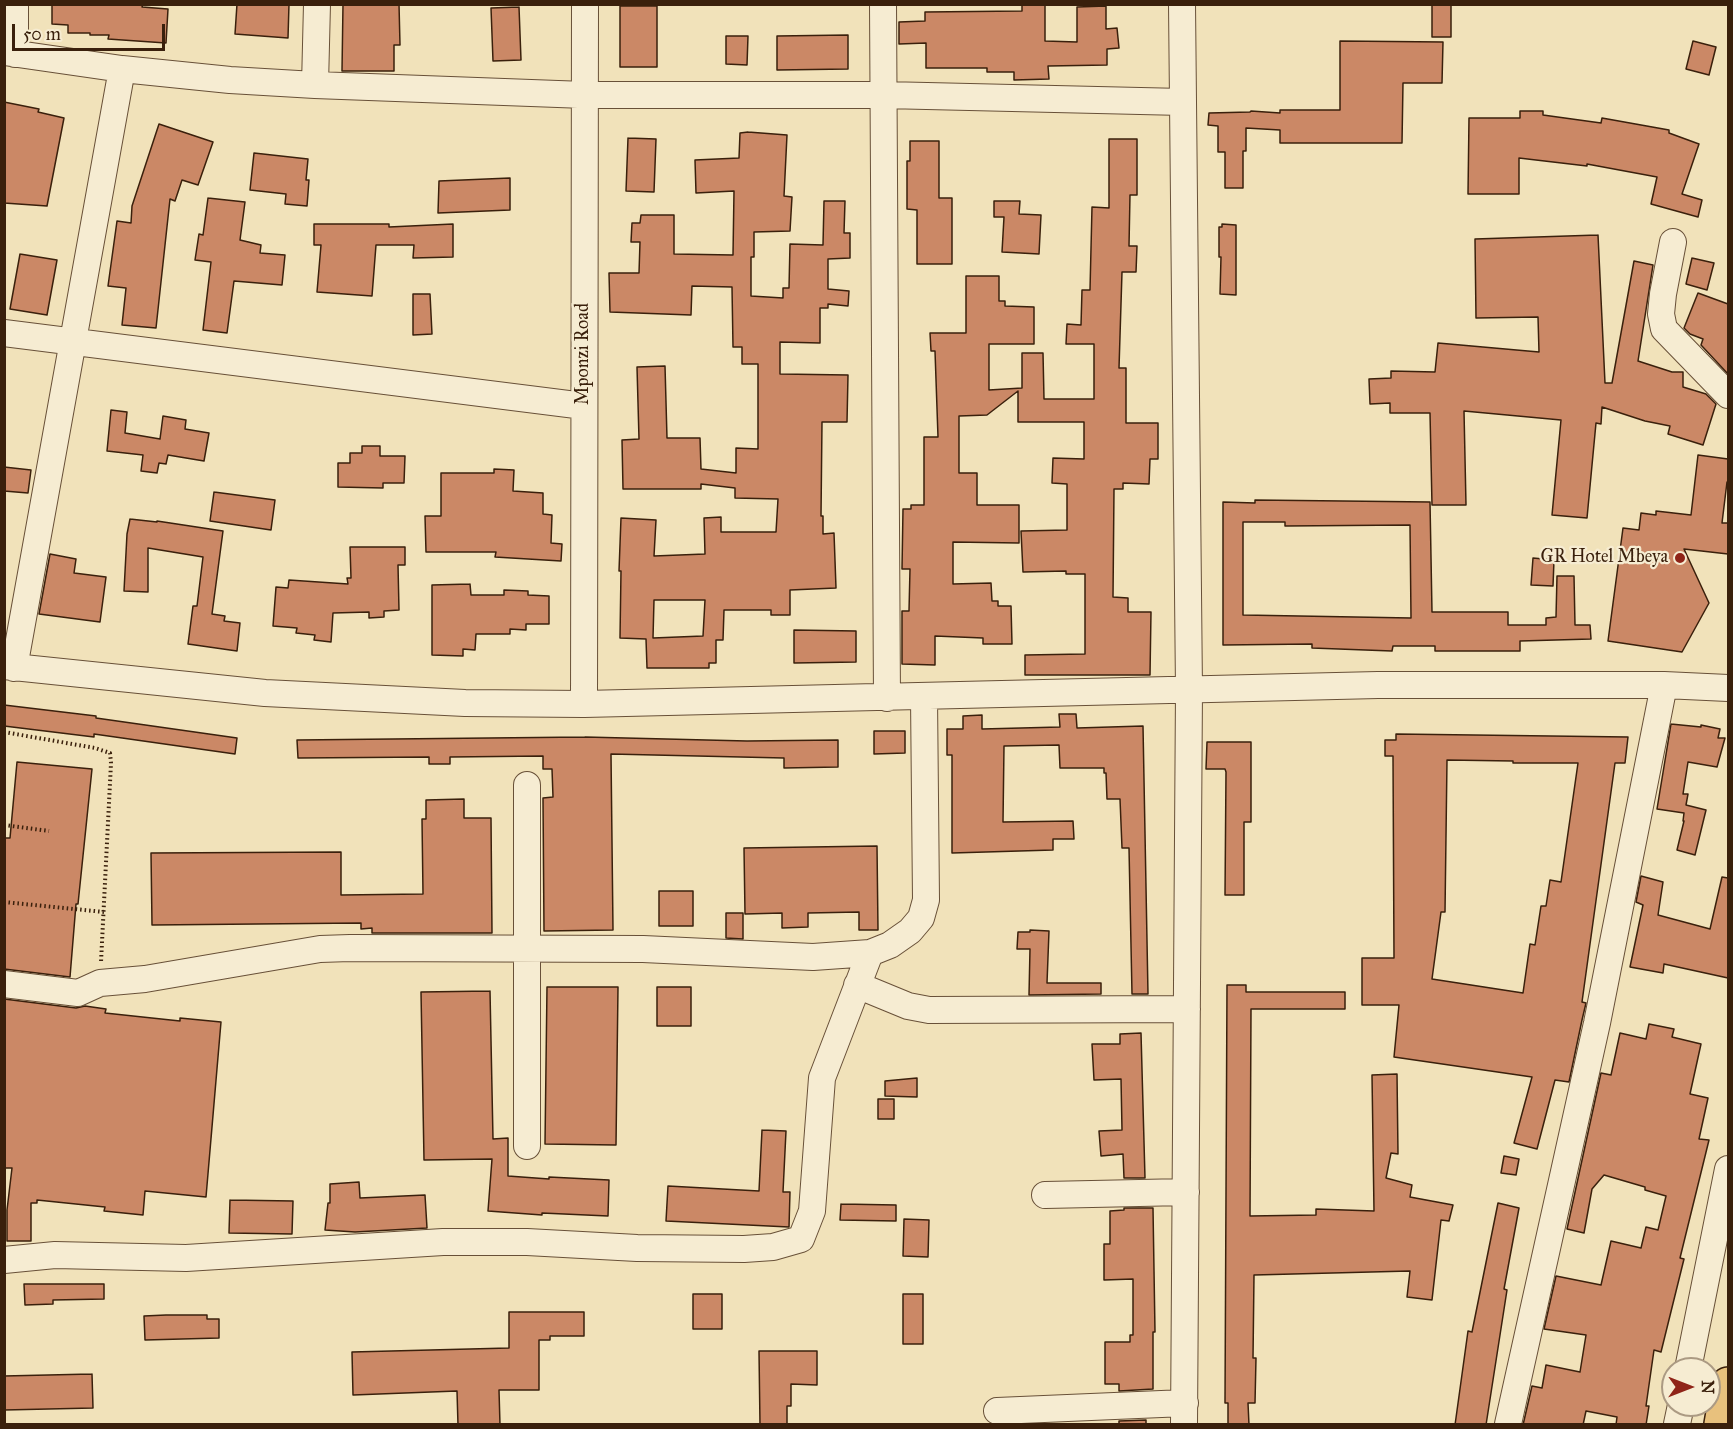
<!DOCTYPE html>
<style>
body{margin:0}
#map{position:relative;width:1733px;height:1429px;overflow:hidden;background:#f1e2ba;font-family:"IM FELL Great Primer",serif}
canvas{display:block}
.frame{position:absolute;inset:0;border:6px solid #3a200c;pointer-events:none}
.north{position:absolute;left:1661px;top:1357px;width:60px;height:60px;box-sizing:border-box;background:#f6ecd2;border:2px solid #ab9a83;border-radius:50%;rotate:90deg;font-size:16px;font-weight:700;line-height:24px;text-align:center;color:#3a200c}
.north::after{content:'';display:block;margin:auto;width:21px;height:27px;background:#8f2418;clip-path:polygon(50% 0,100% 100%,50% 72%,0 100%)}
.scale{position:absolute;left:12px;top:24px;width:153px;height:27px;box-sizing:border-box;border:3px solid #3a200c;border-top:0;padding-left:8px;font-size:18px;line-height:21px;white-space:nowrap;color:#3a200c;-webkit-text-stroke:4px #f6ecd2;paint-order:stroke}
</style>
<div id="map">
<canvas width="1733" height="1429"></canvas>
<div class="frame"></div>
<div class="north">N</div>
<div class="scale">50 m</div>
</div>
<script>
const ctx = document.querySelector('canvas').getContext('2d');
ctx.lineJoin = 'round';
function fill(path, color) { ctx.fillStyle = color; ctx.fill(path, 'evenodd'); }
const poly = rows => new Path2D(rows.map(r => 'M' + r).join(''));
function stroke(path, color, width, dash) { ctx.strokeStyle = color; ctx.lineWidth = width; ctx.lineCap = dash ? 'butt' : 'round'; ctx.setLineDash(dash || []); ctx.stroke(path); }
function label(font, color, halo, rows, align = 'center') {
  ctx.font = font + ' "IM FELL Great Primer",serif'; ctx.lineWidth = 4.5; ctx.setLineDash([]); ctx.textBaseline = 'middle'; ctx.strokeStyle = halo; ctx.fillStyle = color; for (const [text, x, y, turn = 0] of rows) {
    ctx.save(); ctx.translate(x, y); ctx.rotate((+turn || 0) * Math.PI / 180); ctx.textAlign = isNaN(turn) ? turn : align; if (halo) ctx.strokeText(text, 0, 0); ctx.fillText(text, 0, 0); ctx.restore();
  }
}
const building = poly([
 [52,4,143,4,142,7,168,9,166,43,108,39,109,35,90,35,90,33,68,33,68,25,52,24,52,4],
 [237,4,289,4,288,38,235,34,237,4],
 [343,4,399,4,400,45,394,45,394,71,342,71,343,4],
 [1432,4,1451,4,1451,37,1432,37,1432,4],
 [1022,5,1045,5,1045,41,1077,42,1077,7,1106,6,1106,29,1117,28,1119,48,1107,49,1107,65,1048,66,1049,79,1014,80,1014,72,987,72,987,68,926,68,926,43,899,44,899,22,925,21,925,12,1022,11,1022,5],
 [620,6,657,6,657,67,620,67,620,6],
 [519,7,521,60,493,61,491,8,519,7],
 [848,35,848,69,777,70,777,36,848,35],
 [726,36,748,36,747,65,726,64,726,36],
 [1340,41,1443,42,1442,83,1403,83,1402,143,1280,143,1280,130,1246,128,1246,151,1243,151,1243,188,1225,188,1225,152,1218,152,1218,126,1208,125,1209,113,1250,112,1251,111,1280,113,1280,110,1340,110,1340,41],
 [1693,41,1716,47,1709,75,1686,69,1693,41],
 [4,102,39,109,38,112,64,118,47,206,4,203,4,102],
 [1520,111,1543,111,1543,115,1601,123,1602,118,1669,130,1669,133,1699,144,1682,194,1702,200,1698,217,1651,204,1657,177,1587,164,1587,166,1519,158,1519,194,1468,194,1469,118,1520,118,1520,111],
 [159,124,213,142,198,185,182,180,175,201,170,199,156,328,122,325,126,288,108,286,117,221,131,223,132,206,159,124],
 [748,132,787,135,784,196,792,197,790,231,754,232,754,257,751,257,751,296,783,298,783,288,789,288,790,244,823,245,824,201,845,201,844,233,850,233,850,258,828,259,828,289,849,291,848,306,828,304,828,308,820,308,820,343,780,342,780,374,848,375,847,422,822,422,821,516,823,516,823,534,834,533,836,588,790,590,790,615,771,615,771,610,724,610,723,640,716,640,716,663,709,663,709,668,647,668,646,639,620,638,621,571,619,571,621,518,656,520,654,556,705,554,704,518,721,517,721,532,776,532,778,499,735,498,735,488,701,484,701,489,623,489,622,440,639,439,637,367,665,366,667,438,700,438,701,469,736,473,736,448,758,449,758,364,742,364,742,347,733,347,732,287,692,286,691,315,610,312,609,273,639,273,640,242,631,242,632,223,640,223,641,215,674,215,674,254,733,255,734,191,696,193,695,160,739,158,740,133,748,132],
 [654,600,705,600,703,636,653,638,654,600],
 [628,138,656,139,654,192,626,191,628,138],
 [1109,139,1137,139,1137,195,1130,195,1129,246,1137,246,1136,272,1122,272,1119,368,1126,368,1126,423,1158,423,1158,459,1150,459,1149,484,1123,483,1123,489,1114,489,1113,597,1128,598,1128,612,1151,612,1150,675,1025,675,1025,655,1085,654,1085,574,1066,574,1066,571,1023,572,1021,531,1067,530,1067,484,1052,483,1053,458,1084,459,1084,422,1018,422,1018,391,987,415,959,416,959,473,977,473,977,505,1019,505,1019,543,953,542,953,584,991,583,992,601,998,601,998,606,1011,606,1012,644,983,644,983,638,935,636,935,665,902,664,902,611,909,611,910,569,902,569,903,509,911,509,911,505,924,505,924,437,938,437,935,351,931,351,930,333,966,333,966,276,999,276,999,301,1005,301,1005,306,1034,307,1034,344,989,344,989,390,1022,388,1022,353,1043,353,1044,399,1094,399,1094,344,1066,344,1067,324,1081,325,1082,290,1090,290,1092,207,1109,208,1109,139],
 [910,141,939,141,939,198,952,198,952,264,917,264,917,210,907,209,907,161,910,161,910,141],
 [254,153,308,159,306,180,309,180,307,206,285,204,286,194,250,190,254,153],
 [510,178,510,210,438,213,439,181,510,178],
 [208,198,245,202,240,240,261,245,260,253,285,255,282,285,234,281,227,333,203,330,211,262,195,260,199,234,203,235,208,198],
 [994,201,1020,201,1019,214,1041,215,1039,254,1002,252,1004,217,994,217,994,201],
 [314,224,389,224,389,227,453,224,453,257,413,258,414,245,376,245,372,296,317,292,321,245,314,245,314,224],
 [1222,224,1236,225,1236,295,1220,294,1221,257,1219,257,1219,227,1222,227,1222,224],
 [1598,235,1605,383,1612,383,1634,261,1653,265,1638,361,1672,372,1683,372,1683,387,1706,394,1716,404,1703,445,1668,434,1670,426,1645,421,1602,407,1601,424,1596,423,1587,518,1552,515,1561,420,1464,411,1466,505,1432,505,1430,413,1390,413,1390,403,1370,404,1369,379,1391,378,1391,371,1435,372,1438,343,1539,352,1538,317,1476,318,1475,239,1598,235],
 [20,254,57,260,47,315,10,309,20,254],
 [1692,258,1714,263,1707,290,1686,284,1692,258],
 [1698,293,1728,304,1728,374,1701,345,1703,339,1690,334,1684,328,1698,293],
 [413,294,430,294,432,334,413,335,413,294],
 [111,410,127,412,125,433,160,439,163,416,186,420,185,429,209,433,204,461,168,455,166,464,159,463,157,473,141,471,143,455,107,451,111,410],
 [362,446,380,446,380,456,405,456,404,483,383,483,383,488,338,487,338,463,350,463,350,453,362,453,362,446],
 [1698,455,1728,459,1728,482,1727,482,1722,523,1728,523,1728,554,1684,549,1709,603,1682,652,1608,641,1623,528,1639,530,1641,513,1656,515,1656,511,1691,515,1698,455],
 [4,467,31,470,28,493,4,491,4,467],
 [494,469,514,470,513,491,543,493,543,514,552,515,551,543,562,544,561,561,495,557,496,552,426,552,425,516,441,516,441,473,494,473,494,469],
 [214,492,275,500,271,530,210,521,214,492],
 [1255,500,1430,502,1432,612,1508,612,1508,625,1546,625,1546,618,1556,617,1557,576,1574,576,1575,625,1590,625,1591,639,1520,641,1520,651,1435,651,1435,646,1393,646,1392,651,1312,648,1312,644,1223,645,1223,502,1255,503,1255,500],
 [1243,522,1285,522,1285,526,1410,525,1411,618,1243,615,1243,522],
 [130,519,157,522,157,521,223,531,212,614,225,616,224,621,240,623,237,651,188,644,193,606,197,606,203,557,148,548,148,592,124,591,127,534,130,519],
 [350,547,405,547,405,565,398,565,399,610,384,611,384,617,369,618,369,612,333,613,331,642,314,640,315,635,296,633,297,628,273,626,276,587,288,588,289,580,348,584,347,578,351,578,350,547],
 [50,554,76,559,74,573,106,577,100,622,39,614,50,554],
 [1533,558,1554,560,1553,586,1531,585,1533,558],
 [470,584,471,595,504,595,504,590,528,591,528,595,549,596,549,624,526,624,526,630,510,629,510,634,476,634,475,650,463,649,463,656,432,655,432,585,470,584],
 [794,630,856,631,856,662,794,663,794,630],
 [4,705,96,716,96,718,237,738,235,754,94,734,94,737,4,726,4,705],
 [1059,714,1076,714,1077,728,1143,726,1148,994,1132,994,1129,848,1122,848,1120,799,1107,799,1106,773,1104,773,1104,768,1060,768,1059,745,1004,746,1003,822,1073,821,1074,839,1053,839,1053,850,952,853,952,755,947,755,947,729,963,729,963,716,982,715,982,729,1060,727,1059,714],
 [1671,724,1701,727,1701,725,1720,729,1718,738,1725,738,1717,767,1688,762,1683,794,1688,794,1686,805,1706,810,1695,855,1677,850,1684,821,1683,821,1684,813,1657,809,1671,724],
 [874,731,905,731,905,753,874,754,874,731],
 [1396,734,1628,737,1625,763,1615,763,1582,1002,1586,1003,1582,1020,1569,1082,1555,1080,1537,1149,1514,1143,1532,1077,1394,1057,1399,1005,1362,1005,1362,958,1394,958,1393,756,1385,756,1385,740,1396,740,1396,734],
 [1447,760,1513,761,1513,763,1578,763,1561,882,1550,880,1546,906,1541,906,1535,945,1530,944,1523,993,1432,979,1441,912,1445,912,1447,760],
 [585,737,747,741,838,740,838,767,784,768,784,758,611,754,613,930,544,931,543,798,553,797,552,769,543,769,543,756,450,757,450,764,429,764,429,757,298,758,297,740,585,737],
 [1207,742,1251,742,1251,822,1244,822,1244,895,1225,895,1226,772,1225,769,1206,769,1207,742],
 [17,762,92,769,78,904,76,904,70,977,4,969,4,838,10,838,17,762],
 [464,799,464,818,491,818,492,933,372,933,372,928,361,929,361,923,152,925,151,853,341,852,341,895,423,894,422,819,426,819,426,800,464,799],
 [877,846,878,930,859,930,859,912,808,913,808,927,782,928,782,913,745,914,744,848,877,846],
 [1641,876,1663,882,1658,915,1710,929,1722,877,1728,878,1728,978,1664,964,1663,973,1630,967,1643,905,1636,902,1641,876],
 [659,891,693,891,693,926,659,926,659,891],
 [726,913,743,913,743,939,726,938,726,913],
 [1030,930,1049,931,1047,983,1101,983,1101,994,1029,995,1030,949,1017,949,1018,932,1030,932,1030,930],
 [1227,985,1246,985,1246,992,1345,992,1345,1009,1251,1009,1250,1216,1316,1215,1316,1209,1374,1211,1372,1075,1397,1074,1398,1154,1391,1153,1386,1178,1412,1185,1410,1197,1453,1205,1449,1221,1441,1220,1432,1300,1407,1297,1410,1271,1254,1275,1253,1358,1256,1358,1255,1403,1248,1403,1249,1425,1228,1425,1228,1403,1225,1403,1227,985],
 [547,987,618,987,616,1145,545,1144,547,987],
 [657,987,691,987,691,1026,657,1026,657,987],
 [490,991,493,1139,508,1138,508,1176,549,1179,549,1177,609,1180,608,1216,542,1213,542,1215,488,1211,492,1159,424,1160,421,992,490,991],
 [4,999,76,1008,85,1006,106,1009,105,1013,180,1021,180,1018,221,1022,206,1197,145,1191,143,1215,104,1211,105,1207,37,1200,37,1203,31,1203,31,1241,7,1241,7,1210,12,1168,4,1168,4,999],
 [1649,1024,1674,1029,1672,1037,1701,1044,1690,1094,1708,1098,1699,1139,1709,1140,1680,1258,1684,1259,1661,1352,1654,1350,1646,1406,1649,1406,1646,1425,1616,1425,1617,1417,1586,1411,1583,1425,1523,1425,1532,1386,1542,1388,1546,1365,1580,1372,1586,1335,1544,1329,1556,1276,1601,1285,1611,1241,1641,1248,1646,1227,1658,1230,1666,1196,1645,1190,1645,1187,1604,1175,1592,1189,1584,1233,1567,1229,1601,1073,1611,1075,1620,1033,1646,1039,1649,1024],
 [1141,1033,1145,1178,1124,1178,1123,1154,1101,1156,1099,1131,1122,1130,1121,1079,1094,1080,1092,1044,1120,1044,1120,1034,1141,1033],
 [917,1078,917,1097,885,1096,885,1081,917,1078],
 [878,1099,894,1099,894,1119,878,1119,878,1099],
 [762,1130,786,1131,783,1192,790,1192,789,1227,666,1221,668,1186,759,1191,762,1130],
 [1504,1156,1519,1159,1516,1175,1501,1173,1504,1156],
 [359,1182,360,1198,425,1195,427,1228,355,1232,325,1230,328,1203,330,1203,330,1184,359,1182],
 [230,1200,293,1201,292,1234,229,1233,230,1200],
 [1498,1203,1519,1208,1504,1289,1507,1290,1486,1425,1455,1425,1468,1331,1472,1332,1498,1203],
 [841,1204,896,1205,896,1221,840,1220,841,1204],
 [1124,1208,1153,1208,1155,1332,1153,1332,1153,1389,1119,1391,1119,1384,1105,1384,1105,1342,1130,1342,1130,1335,1133,1335,1133,1279,1104,1280,1104,1244,1110,1244,1110,1211,1124,1210,1124,1208],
 [904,1219,929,1220,928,1257,903,1256,904,1219],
 [24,1284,104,1284,104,1299,53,1300,53,1304,25,1305,24,1284],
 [693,1294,722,1294,722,1329,693,1329,693,1294],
 [903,1294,923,1294,923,1344,903,1344,903,1294],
 [509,1312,584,1312,584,1336,550,1336,550,1340,539,1340,539,1390,499,1390,500,1425,458,1425,457,1391,353,1395,352,1352,509,1348,509,1312],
 [166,1315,207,1315,207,1319,219,1319,219,1338,145,1340,144,1316,166,1315],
 [759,1351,817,1351,817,1385,791,1384,791,1406,787,1406,787,1425,760,1425,759,1351],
 [92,1374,93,1408,4,1410,4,1376,92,1374],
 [1146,1420,1146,1425,1119,1425,1119,1421,1146,1420]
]);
const path = poly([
 [4,732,95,748,110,753,111,763,101,962],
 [4,825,49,831],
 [4,902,104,912]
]);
const minor = poly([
 [15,4,15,54],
 [883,4,887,698],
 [1182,4,1189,690,1184,1424],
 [4,52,122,69,230,80,315,85,585,95,884,95,1183,102],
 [315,85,317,4],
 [1673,242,1663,294,1661,314,1664,329,1728,395],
 [4,333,584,406],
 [4,666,265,693,465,703,584,704,1378,685,1664,685,1728,688],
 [14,668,122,69],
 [584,704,585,4],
 [527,785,527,1146],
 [4,984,78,993,100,983,145,979,320,949,350,948,643,949,813,957,870,953,890,945,910,931,921,918,926,900,924,697],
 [857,985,908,1006,929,1010,1187,1009],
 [1045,1195,1186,1192],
 [4,1260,55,1255,186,1258,443,1242,527,1242,637,1248,744,1249,773,1247,801,1239,812,1211,822,1078,870,953],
 [1688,1369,1728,1169],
 [997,1411,1185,1403],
 [1508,1424,1597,1023,1664,685],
 [1677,1424,1681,1405]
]);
const highway = poly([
 [1721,1424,1728,1384]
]);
const markers = [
 [1680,558,6,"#8f2418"]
];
const streetNames = [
 ["Mponzi Road",584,354,-90]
];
const poiNames = [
 ["GR Hotel Mbeya",1668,558]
];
fill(building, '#cb8866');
stroke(building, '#3a200c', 1.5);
stroke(minor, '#685038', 28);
stroke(highway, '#3a200c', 36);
stroke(path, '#3a200c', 4, [1.5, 3]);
stroke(minor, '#f6ecd2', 26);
stroke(highway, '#e8c17d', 33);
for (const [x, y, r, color] of markers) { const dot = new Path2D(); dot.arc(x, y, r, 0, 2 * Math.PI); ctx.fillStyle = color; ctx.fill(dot); stroke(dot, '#f6ecd2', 2); }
label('18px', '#3a200c', '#f6ecd2', streetNames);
label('18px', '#3a200c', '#f6ecd2', poiNames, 'right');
</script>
